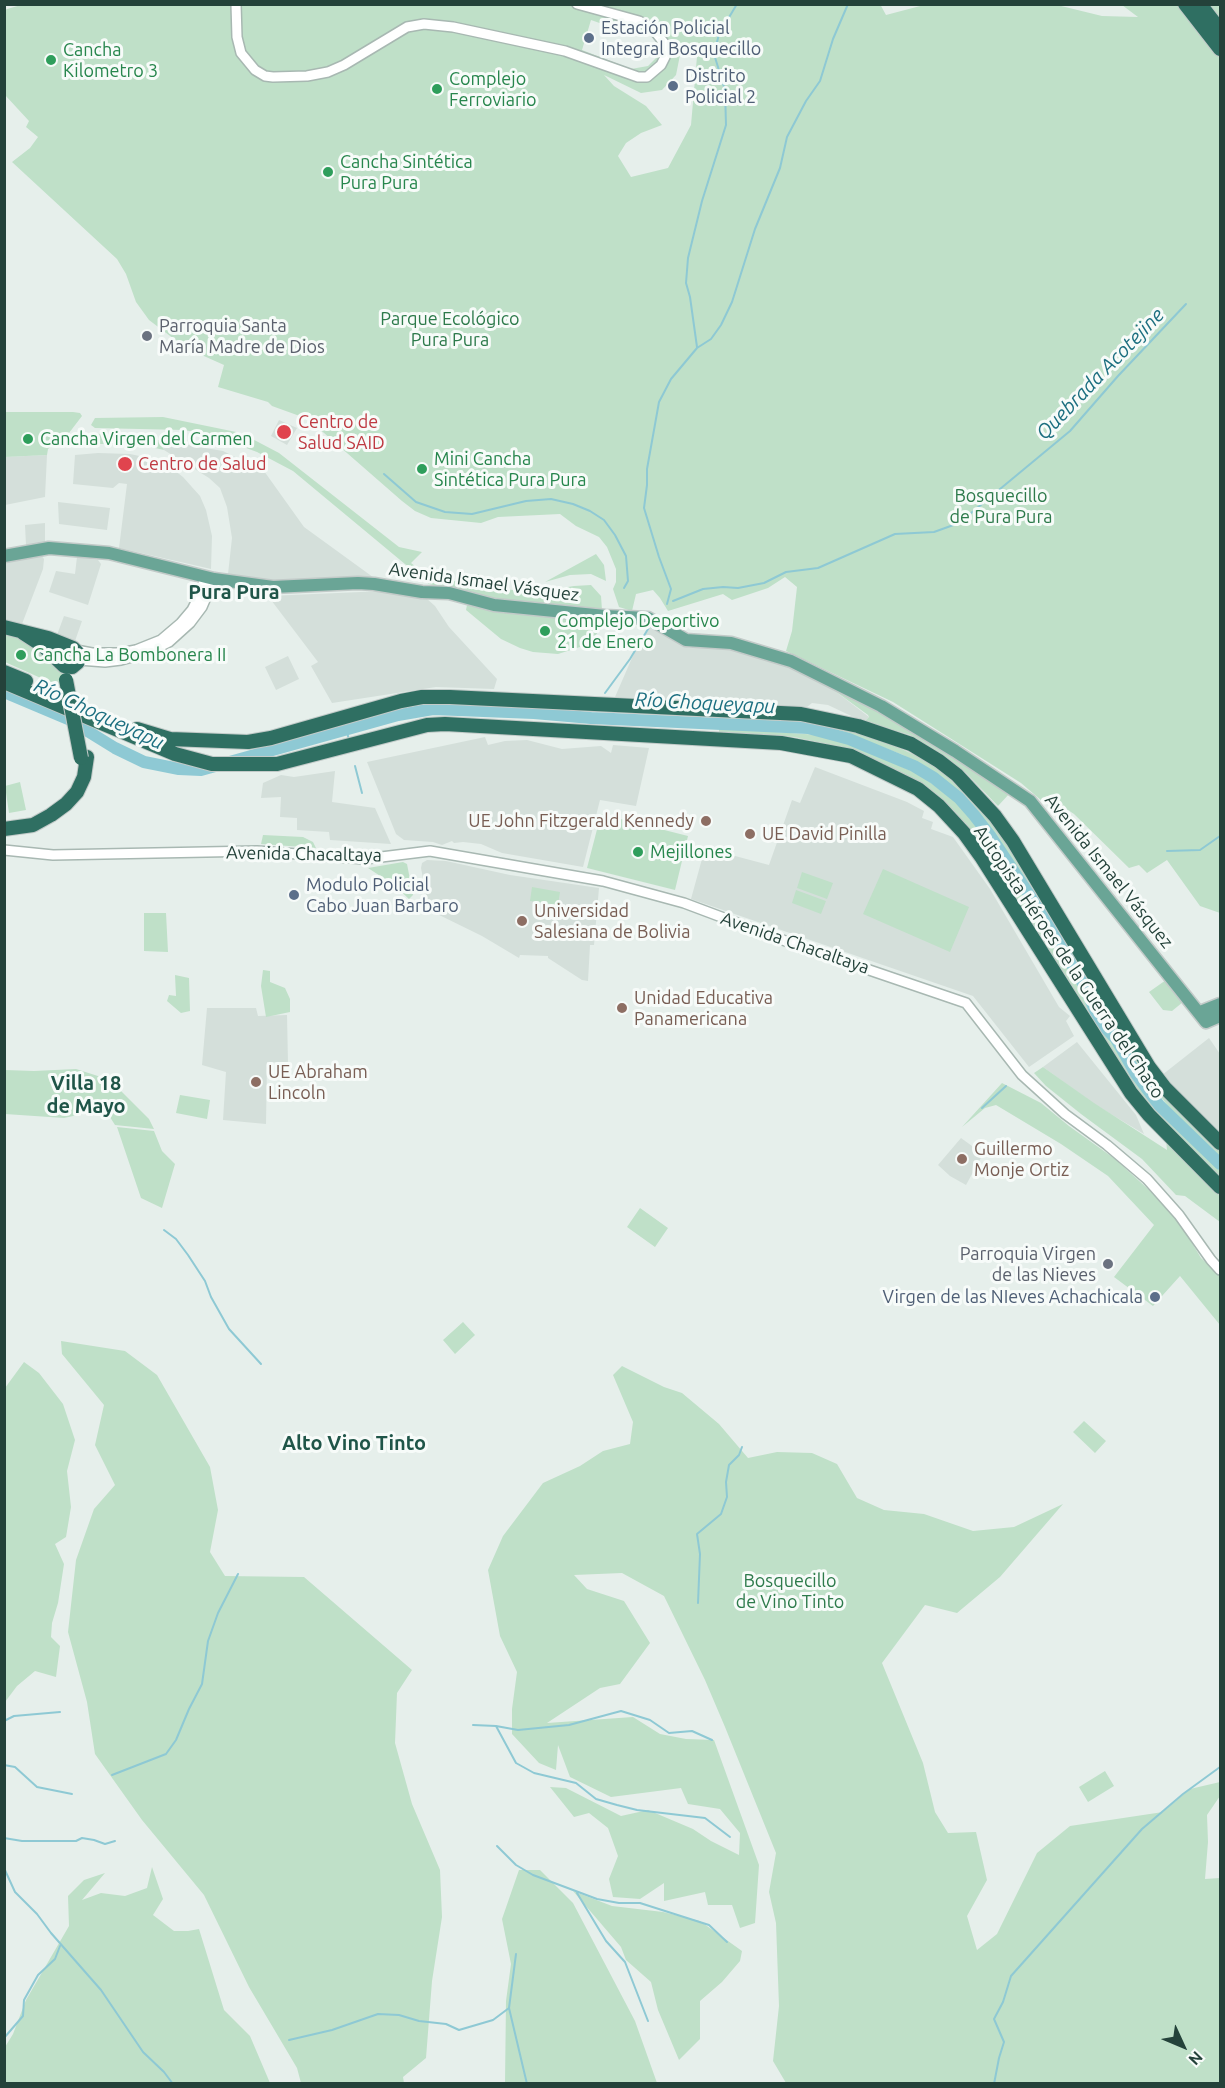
<!DOCTYPE html>
<meta charset="utf-8">
<style>
body{margin:0}
#map{position:relative;width:1225px;height:2088px;overflow:hidden;background:#e6efeb;font-family:Ubuntu,sans-serif}
canvas{display:block}
.frame{position:absolute;inset:0;border:6px solid #24423a;pointer-events:none}
.north{position:absolute;left:1153px;top:2016px;width:60px;height:60px;-webkit-text-stroke:4px #f7fbf9;paint-order:stroke;rotate:134deg;font-size:16px;font-weight:700;line-height:24px;text-align:center;color:#24423a}
.north::after{content:'';display:block;margin:auto;width:21px;height:27px;background:#24423a;clip-path:polygon(50% 0,100% 100%,50% 72%,0 100%)}
</style>
<div id="map">
<canvas width="1225" height="2088"></canvas>
<div class="frame"></div>
<div class="north">N</div>
</div>
<script>
const ctx = document.querySelector('canvas').getContext('2d');
ctx.lineJoin = 'round';
function fill(path, color) { ctx.fillStyle = color; ctx.fill(path, 'evenodd'); }
const poly = rows => new Path2D(rows.map(r => 'M' + r).join(''));
function stroke(path, color, width, dash) { ctx.strokeStyle = color; ctx.lineWidth = width; ctx.lineCap = dash ? 'butt' : 'round'; ctx.setLineDash(dash || []); ctx.stroke(path); }
function label(font, color, halo, rows, align = 'center') {
  ctx.font = font + ' Ubuntu,sans-serif'; ctx.lineWidth = 6; ctx.setLineDash([]); ctx.textBaseline = 'middle'; ctx.strokeStyle = halo; ctx.fillStyle = color; for (const [text, x, y, turn = 0] of rows) {
    ctx.save(); ctx.translate(x, y); ctx.rotate((+turn || 0) * Math.PI / 180); ctx.textAlign = isNaN(turn) ? turn : align; if (halo) ctx.strokeText(text, 0, 0); ctx.fillText(text, 0, 0); ctx.restore();
  }
}
const built = poly([
 [279,420,297,428,287,445,271,436],
 [159,440,223,451,264,471,304,527,377,580,266,581,228,574,232,538,227,507,220,488,209,478,164,450],
 [98,453,130,454,144,457,146,454,166,464,183,477,200,496,206,510,212,536,211,569,119,548,127,484,119,483,113,488,73,484,75,455],
 [47,455,45,497,5,505,5,457],
 [58,502,110,508,107,530,59,524],
 [45,523,45,542,26,545,25,525],
 [41,555,44,559,43,569,22,624,5,620,5,563],
 [77,557,98,560,101,564,88,605,49,592,56,571,75,574],
 [384,591,426,598,435,606,449,627,497,679,494,689,436,687,332,703,311,666,318,662,268,596],
 [64,616,82,621,75,641,57,635],
 [652,624,678,643,689,648,729,647,796,668,835,691,869,717,864,722,828,705,812,703,807,707,741,702,615,697,635,651],
 [288,656,299,679,276,690,265,667],
 [485,737,488,745,505,741,527,740,562,749,601,746,611,753,613,745,649,748,636,806,600,800,583,867,502,853,481,844,463,842,454,843,452,841,442,845,433,842,404,840,396,834,367,762],
 [815,767,907,802,924,811,922,818,933,822,931,829,953,837,990,889,1059,1007,1070,1016,1066,1021,1074,1036,1029,1067,973,996,691,899,705,848,769,865,792,800,800,803],
 [335,771,332,802,375,808,391,844,330,840,329,832,297,830,297,818,280,817,281,797,261,798,263,783,281,775,294,777],
 [427,860,446,861,510,875,599,888,594,945,590,945,588,981,582,980,548,958,548,956,520,955,519,958,482,936,429,910,421,868,422,863],
 [207,1008,256,1008,258,1016,287,1015,288,1063,267,1062,266,1124,223,1120,226,1072,202,1065],
 [1209,1038,1220,1054,1220,1135,1184,1100,1162,1075],
 [1077,1042,1136,1115,1144,1134,1094,1104,1043,1067],
 [961,1138,983,1154,966,1185,950,1176,938,1165]
]);
const green = poly([
 [24,4,880,4,886,15,924,5,1053,4,1102,16,1138,17,1122,5,1220,5,1220,913,1200,906,1167,860,1147,873,1139,865,1129,868,1074,814,1047,796,1042,801,1021,783,893,702,786,651,792,631,797,587,785,577,768,588,732,600,723,594,668,611,660,598,653,590,636,594,632,611,619,607,613,589,616,582,616,569,607,547,599,537,576,526,560,514,498,517,481,523,431,518,415,511,402,501,308,419,272,406,268,402,218,387,224,365,186,348,149,320,136,302,126,274,117,259,12,162,30,148,38,137,26,127,29,121,5,95,4,10],
 [591,20,628,33,647,34,656,40,660,47,659,55,648,66,631,69,582,50],
 [698,45,691,125,668,168,631,177,618,156,626,143,641,133,662,125,646,106,614,86,604,75,641,93,662,90,676,75,680,55],
 [5,412,73,412,80,413,82,416,69,433,48,449,47,455,5,457],
 [163,417,241,433,279,453,399,547,422,552,411,563,429,577,444,578,472,586,478,574,502,589,537,592,574,586,591,585,601,596,602,610,499,602,429,584,293,471,257,452,211,435,184,430,95,428,91,425,95,418],
 [84,434,139,435,159,440,164,450,137,444,75,444],
 [596,554,604,565,606,581,591,574,570,575,545,582],
 [467,605,494,612,598,621,602,627,591,641,580,647,558,654,533,652,520,648,501,639,466,610],
 [5,632,26,638,59,666,63,676,63,688,5,662],
 [837,688,878,709,1010,793,998,806,966,773,945,757,910,735,864,722,869,717,868,715,835,691],
 [721,715,825,723,878,738,934,764,962,787,987,814,1005,841,1177,1108,1220,1150,1220,1158,1168,1106,1140,1071,1067,949,998,840,981,817,957,792,930,770,903,755,854,736,823,726,720,722],
 [719,728,819,735,851,744,920,775,957,802,978,823,1004,860,1136,1079,1157,1107,1220,1171,1220,1178,1145,1101,1114,1056,995,864,975,834,930,789,893,769,849,749,794,737,719,733],
 [20,782,26,810,9,813,5,786],
 [601,814,688,836,675,890,587,868],
 [263,835,303,837,313,842,316,848,261,844],
 [403,862,407,864,413,895,409,899,394,885,368,868],
 [883,869,969,907,950,952,863,914],
 [802,872,833,883,827,899,797,888],
 [532,887,560,892,558,905,530,901],
 [796,890,826,901,821,914,792,903],
 [144,913,166,913,168,952,144,951],
 [263,970,270,971,270,982,285,988,290,999,290,1012,266,1017,261,986],
 [175,975,189,978,190,1011,181,1013,167,1001,169,995,176,996],
 [1166,980,1183,1002,1172,1011,1163,1010,1149,992],
 [1043,1067,1094,1103,1167,1150,1166,1140,1220,1196,1220,1222,1185,1196,1176,1195,1142,1159,1081,1114,1046,1086,1034,1073],
 [76,1069,101,1077,114,1084,149,1119,154,1129,115,1125,108,1114,96,1111,64,1118,5,1114,5,1070,34,1071],
 [1002,1083,1041,1103,1069,1126,1115,1159,1148,1189,1180,1223,1201,1258,1220,1275,1220,1325,1180,1276,1153,1306,1114,1277,1154,1225,1108,1176,1061,1144,996,1105,985,1108,962,1127],
 [180,1095,210,1100,207,1119,176,1113],
 [117,1127,154,1131,162,1151,175,1164,162,1208,141,1198],
 [640,1208,668,1228,655,1247,627,1227],
 [463,1322,475,1335,455,1354,443,1340],
 [61,1341,125,1351,157,1375,210,1467,218,1510,210,1552,225,1576,304,1577,412,1670,397,1693,395,1743,412,1804,440,1870,442,1917,432,1981,426,2058,403,2077,404,2083,301,2083,297,2068,249,1987,204,1895,142,1820,95,1754,87,1702,68,1632,76,1560,94,1509,115,1485,95,1445,104,1405,62,1354],
 [24,1362,39,1373,63,1404,75,1440,67,1471,71,1507,66,1537,55,1544,64,1564,58,1603,52,1623,51,1637,60,1646,56,1677,35,1671,17,1686,5,1702,5,1388],
 [622,1366,664,1387,682,1393,719,1424,748,1458,777,1452,812,1453,837,1464,857,1498,884,1510,924,1514,973,1531,1014,1527,1063,1504,1000,1577,957,1613,925,1605,882,1663,923,1763,935,1812,948,1833,976,1832,987,1880,967,1916,977,1950,997,1934,1037,1853,1070,1826,1163,1812,1190,1789,1220,1782,1220,1796,1207,1815,1208,1842,1205,1879,1220,1878,1220,2083,786,2083,773,2061,779,2006,776,1923,769,1892,776,1853,725,1727,705,1680,664,1596,622,1573,574,1575,587,1589,624,1601,650,1643,620,1684,600,1688,547,1723,633,1717,660,1734,686,1739,714,1740,759,1865,755,1923,740,1928,732,1905,708,1905,705,1892,664,1901,664,1883,640,1899,613,1897,609,1879,618,1856,608,1828,589,1813,574,1817,550,1787,566,1788,621,1816,648,1810,693,1829,711,1841,739,1855,740,1833,720,1809,688,1804,681,1788,611,1797,570,1777,558,1745,556,1770,539,1763,512,1734,512,1709,517,1672,500,1636,488,1570,503,1536,543,1483,580,1466,603,1451,630,1444,633,1422,613,1375],
 [1084,1421,1106,1441,1095,1453,1073,1432],
 [1105,1771,1114,1786,1088,1802,1079,1787],
 [152,1867,163,1899,153,1915,174,1931,188,1931,199,1929,224,2010,250,2036,270,2083,5,2083,5,2047,13,2034,26,2000,69,1926,68,1896,84,1880,105,1873,82,1900,101,1893,125,1896,147,1888],
 [519,1870,540,1870,573,1903,635,2021,657,2083,505,2083,506,2001,511,1964,502,1919],
 [573,1891,612,1906,663,1912,700,1921,742,1951,740,1961,722,1982,700,2001,700,2039,679,2060,658,2010,651,1982,626,1960,621,1947]
]);
const stream = poly([
 [697,347,690,297,686,283,688,258,702,201,726,125,725,90,714,54,719,34,737,4],
 [384,474,416,502,445,512,472,514,526,501,551,499,573,504,590,511,604,520,615,535,626,556,628,581,624,588],
 [673,601,703,589,723,587,738,588,764,583,786,572,818,568,895,534,934,532,959,523,1070,431,1118,376,1186,304],
 [667,604,671,589,659,557,644,508,647,485,647,469,659,402,671,379,697,348,711,339,721,325,732,302,755,229,780,168,787,137,806,101,820,81,833,39,848,4],
 [605,693,630,659,651,624],
 [346,730,349,739],
 [355,766,362,793],
 [1167,851,1200,850,1220,836],
 [982,1108,1006,1086],
 [164,1230,176,1239,188,1255,205,1281,211,1297,229,1329,261,1364],
 [698,1603,700,1554,697,1534,721,1514,727,1497,726,1482,729,1465,739,1455,742,1447],
 [4,1721,14,1716,60,1712],
 [473,1725,496,1726,518,1730,569,1725,621,1711,650,1720,669,1733,692,1731,712,1740],
 [496,1726,516,1763,534,1773,576,1783,596,1799,617,1805,637,1810,705,1818,730,1837],
 [4,1765,15,1767,37,1787,72,1794],
 [112,1775,166,1754,176,1740,189,1709,202,1684,208,1641,218,1613,238,1574],
 [4,1838,22,1841,76,1841,82,1838,94,1840,105,1844,115,1841],
 [497,1846,516,1865,533,1875,597,1899,619,1903,640,1903,709,1925,727,1942],
 [4,1868,15,1892,37,1914,51,1933,101,1990,143,2052,164,2072,173,2084],
 [577,1893,606,1941,625,1962,648,2021],
 [516,1954,509,2008,527,2084],
 [4,2038,23,2016,24,2000,38,1975,55,1959,60,1946],
 [289,2040,332,2030,378,2014,399,2015,419,2021,446,2024,459,2030,493,2020,509,2008],
 [994,2084,999,2058,1004,2042,994,2019,1003,2002,1011,1976,1142,1829,1183,1794,1220,1767]
]);
const river = poly([
 [4,692,68,719,115,748,144,762,179,769,201,770,398,715,433,709,534,713,591,718,808,728,849,739,914,766,934,778,959,798,974,815,991,837,1038,908,1084,985,1100,1022,1116,1039,1136,1074,1159,1105,1220,1164]
]);
const minor = poly([
 [236,4,237,37,241,53,255,70,265,76,273,77,307,76,328,72,344,65,407,27,424,24,453,27,565,51,638,77,647,77,661,65,665,57,665,44,652,28,639,21,577,4],
 [76,650,92,653,121,653,136,650,161,640,181,623,192,610,200,594,205,577],
 [79,660,105,662,121,660,147,653,169,642,190,623,202,607,214,579],
 [4,850,53,855,257,851,365,859,430,851,603,881,684,903,796,945,966,1003,1022,1075,1065,1114,1107,1145,1147,1179,1179,1215,1211,1260,1220,1270]
]);
const major = poly([
 [4,556,49,548,109,553,214,579,273,587,358,583,374,584,422,592,449,593,494,605,605,616,648,618,686,640,731,643,791,661,881,706,955,751,1030,801,1206,1022,1220,1016],
 [1200,1012,1220,1004]
]);
const highway = poly([
 [1185,4,1220,49],
 [1200,4,1220,30],
 [4,627,48,638,73,648,79,654,78,662,72,667,64,666,43,646,23,633],
 [4,672,26,681],
 [4,682,175,754,212,764,277,764,427,725,445,724,781,743,851,756,918,789,939,806,964,833,982,858,1131,1093,1149,1115,1220,1187],
 [137,729,170,739,248,742,271,738,401,701,422,697,450,697,801,714,858,726,911,744,939,761,957,775,995,816,1013,841,1149,1067,1165,1088,1220,1143],
 [4,829,33,825,51,815,66,804,77,792,84,777,87,757]
]);
const highwayBridge = poly([
 [66,680,81,758]
]);
const markers = [
 [589,38,6,"#5c6f8a"],
 [51,60,6,"#2e9e5b"],
 [673,86,6,"#5c6f8a"],
 [437,89,6,"#2e9e5b"],
 [328,172,6,"#2e9e5b"],
 [147,336,6,"#6b7280"],
 [284,432,8,"#e0444e"],
 [28,439,6,"#2e9e5b"],
 [125,464,8,"#e0444e"],
 [422,469,6,"#2e9e5b"],
 [545,631,6,"#2e9e5b"],
 [21,655,6,"#2e9e5b"],
 [706,821,6,"#8d6e63"],
 [750,834,6,"#8d6e63"],
 [638,852,6,"#2e9e5b"],
 [294,895,6,"#5c6f8a"],
 [522,921,6,"#8d6e63"],
 [622,1008,6,"#8d6e63"],
 [256,1082,6,"#8d6e63"],
 [962,1159,6,"#8d6e63"],
 [1108,1264,6,"#6b7280"],
 [1155,1297,6,"#5c6f8a"]
];
const serviceNames = [
 ["Estación Policial",601,28],
 ["Integral Bosquecillo",601,49],
 ["Distrito",685,76],
 ["Policial 2",685,97],
 ["Modulo Policial",306,885],
 ["Cabo Juan Barbaro",306,906],
 ["Virgen de las NIeves Achachicala",1143,1297,"right"]
];
const leisureNames = [
 ["Cancha",63,50],
 ["Kilometro 3",63,71],
 ["Complejo",449,79],
 ["Ferroviario",449,100],
 ["Cancha Sintética",340,162],
 ["Pura Pura",340,183],
 ["Cancha Virgen del Carmen",40,439],
 ["Mini Cancha",434,459],
 ["Sintética Pura Pura",434,480],
 ["Complejo Deportivo",557,621],
 ["21 de Enero",557,642],
 ["Cancha La Bombonera II",33,655],
 ["Mejillones",650,852]
];
const parkNames = [
 ["Parque Ecológico",450,319],
 ["Pura Pura",450,340],
 ["Bosquecillo",1001,496],
 ["de Pura Pura",1001,517],
 ["Bosquecillo",790,1581],
 ["de Vino Tinto",790,1602]
];
const worshipNames = [
 ["Parroquia Santa",159,326],
 ["María Madre de Dios",159,347],
 ["Parroquia Virgen",1096,1254,"right"],
 ["de las Nieves",1096,1275,"right"]
];
const healthNames = [
 ["Centro de",298,422],
 ["Salud SAID",298,443],
 ["Centro de Salud",138,464]
];
const streetNames = [
 ["Avenida Ismael Vásquez",484,582,8],
 ["Avenida Chacaltaya",304,854,1],
 ["Avenida Ismael Vásquez",1109,871,51],
 ["Avenida Chacaltaya",795,943,19],
 ["Autopista Héroes de la Guerra del Chaco",1069,962,56]
];
const educationNames = [
 ["UE John Fitzgerald Kennedy",694,821,"right"],
 ["UE David Pinilla",762,834],
 ["Universidad",534,911],
 ["Salesiana de Bolivia",534,932],
 ["Unidad Educativa",634,998],
 ["Panamericana",634,1019],
 ["UE Abraham",268,1072],
 ["Lincoln",268,1093],
 ["Guillermo",974,1149],
 ["Monje Ortiz",974,1170]
];
const waterNames = [
 ["Quebrada Acotejine",1100,374,-46],
 ["Río Choqueyapu",705,703,3],
 ["Río Choqueyapu",99,714,25]
];
const neighbourhoodNames = [
 ["Pura Pura",234,592],
 ["Villa 18",86,1083],
 ["de Mayo",86,1106],
 ["Alto Vino Tinto",354,1443]
];
fill(built, '#d4dfda');
fill(green, '#bfe0c8');
stroke(stream, '#8ec9d4', 2);
stroke(river, '#8ec9d4', 12);
stroke(minor, '#a8b8b2', 12);
stroke(major, '#c2cac8', 15);
stroke(highway, '#c2cac8', 16);
stroke(minor, '#fff', 9);
stroke(major, '#6aa596', 12);
stroke(highway, '#2f6f62', 14);
stroke(highwayBridge, '#c2cac8', 16, []);
stroke(highwayBridge, '#2f6f62', 14);
for (const [x, y, r, color] of markers) { const dot = new Path2D(); dot.arc(x, y, r, 0, 2 * Math.PI); ctx.fillStyle = color; ctx.fill(dot); stroke(dot, '#f7fbf9', 2); }
label('18px', '#4e5e75', '#f7fbf9', serviceNames, 'left');
label('18px', '#27864d', '#f7fbf9', leisureNames, 'left');
label('18px', '#2d7a4b', '#f7fbf9', parkNames);
label('18px', '#5b616d', '#f7fbf9', worshipNames, 'left');
label('18px', '#be3a42', '#f7fbf9', healthNames, 'left');
label('18px', '#24423a', '#f7fbf9', streetNames);
label('18px', '#785e54', '#f7fbf9', educationNames, 'left');
label('italic 20px', '#1c6f80', '#f7fbf9', waterNames);
label('bold 20px', '#1f5548', '#f7fbf9', neighbourhoodNames);
</script>
